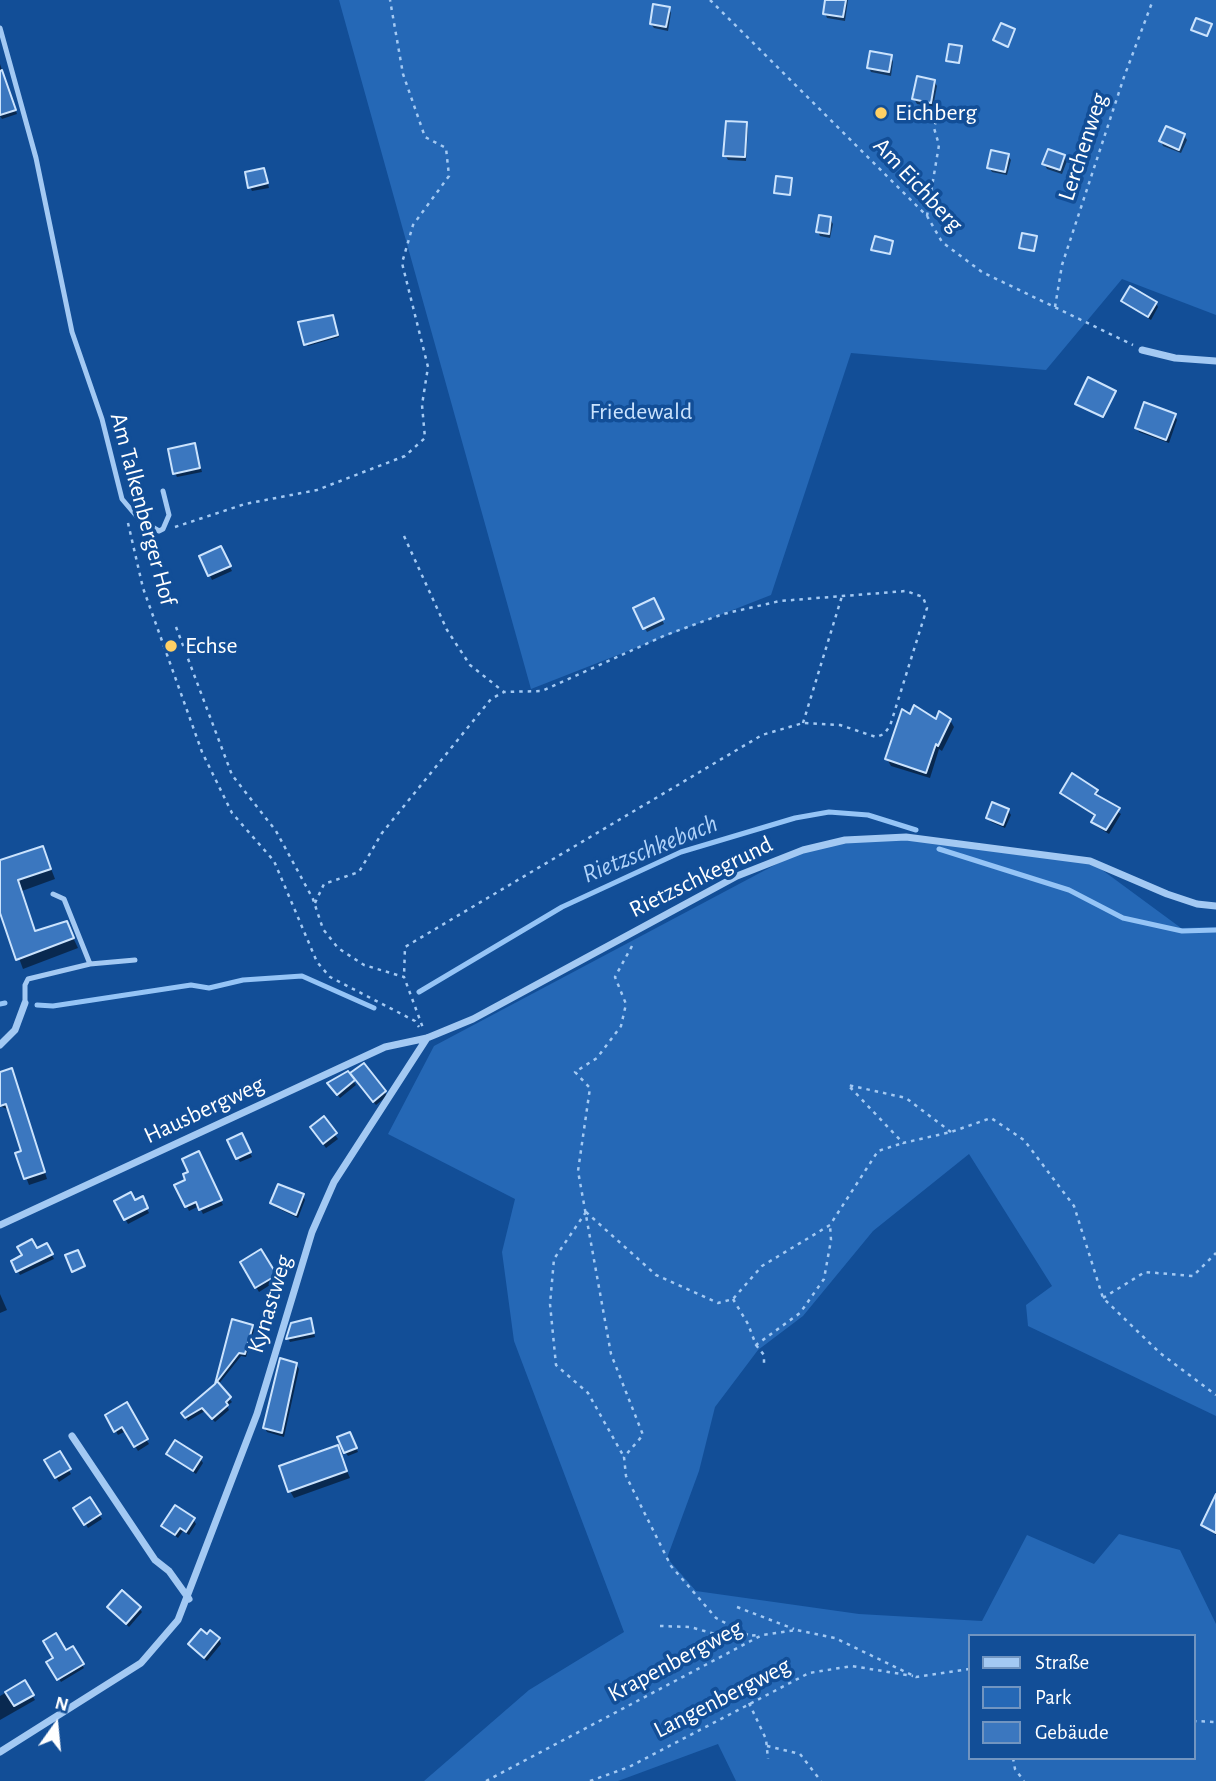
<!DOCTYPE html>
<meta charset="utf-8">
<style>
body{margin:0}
#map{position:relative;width:1216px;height:1781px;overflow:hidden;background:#124e97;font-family:"Alegreya Sans",sans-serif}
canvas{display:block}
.legend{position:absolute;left:968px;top:1634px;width:228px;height:126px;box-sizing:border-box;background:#124e97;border:2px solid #7195c1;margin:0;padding:9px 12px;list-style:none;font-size:21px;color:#fff}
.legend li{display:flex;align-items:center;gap:14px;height:35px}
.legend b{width:35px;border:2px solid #7195c1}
.north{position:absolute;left:21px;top:1690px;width:70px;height:70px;-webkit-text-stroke:5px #124e97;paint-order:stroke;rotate:15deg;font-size:19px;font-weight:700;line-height:28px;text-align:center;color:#fff}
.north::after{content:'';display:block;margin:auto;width:24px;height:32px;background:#fff;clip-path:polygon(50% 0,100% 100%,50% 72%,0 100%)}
</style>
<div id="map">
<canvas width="1216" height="1781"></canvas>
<ul class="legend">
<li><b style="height:9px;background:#a3c9f3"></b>Straße</li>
<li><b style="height:19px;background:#2568b6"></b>Park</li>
<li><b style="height:19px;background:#3b77bf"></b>Gebäude</li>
</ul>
<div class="north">N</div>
</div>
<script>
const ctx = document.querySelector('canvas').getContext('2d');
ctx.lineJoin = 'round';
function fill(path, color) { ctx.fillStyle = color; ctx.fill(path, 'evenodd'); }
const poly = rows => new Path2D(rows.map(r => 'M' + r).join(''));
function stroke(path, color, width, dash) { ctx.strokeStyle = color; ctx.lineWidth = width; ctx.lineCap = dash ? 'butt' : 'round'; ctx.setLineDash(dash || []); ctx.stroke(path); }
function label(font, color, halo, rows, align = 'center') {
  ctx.font = font + ' "Alegreya Sans",sans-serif'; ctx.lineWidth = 7; ctx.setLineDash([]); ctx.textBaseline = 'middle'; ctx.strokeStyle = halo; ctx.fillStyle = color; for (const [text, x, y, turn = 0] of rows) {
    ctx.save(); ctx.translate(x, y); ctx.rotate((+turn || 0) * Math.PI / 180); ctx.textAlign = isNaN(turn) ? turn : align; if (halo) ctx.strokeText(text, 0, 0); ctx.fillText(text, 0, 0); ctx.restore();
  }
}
const green = poly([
 [339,0,1216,0,1216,315,1122,279,1046,370,851,353,771,595,531,689],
 [906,837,1090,861,1181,928,1216,927,1216,1416,1028,1326,1026,1305,1052,1286,969,1154,873,1231,803,1316,758,1350,715,1407,699,1471,667,1558,696,1591,859,1614,982,1621,1027,1535,1094,1564,1119,1534,1180,1550,1216,1624,1216,1781,736,1781,718,1744,618,1781,424,1781,529,1690,624,1632,514,1341,502,1252,515,1199,388,1134,434,1046,803,850,845,840],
 [969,1636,1193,1636,1193,1758,969,1758]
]);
const shadow = poly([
 [827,0,848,0,845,21,827,18,825,13],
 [669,9,671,13,668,31,654,28,651,24],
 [891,57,893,62,891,76,871,72,869,68],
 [0,64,17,114,2,119,0,116],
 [934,81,937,86,933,107,917,104,914,99],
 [746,124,748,128,746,161,728,160,725,155],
 [1184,135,1187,140,1181,153,1163,146,1161,141],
 [1008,156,1011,160,1007,175,992,172,989,167],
 [1064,156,1067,161,1062,174,1047,169,1044,164],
 [266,175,269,188,252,191,250,187],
 [830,219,833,224,830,238,820,236,818,232],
 [1123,301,1156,303,1158,307,1151,320],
 [334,320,339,337,308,346,306,344],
 [1115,392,1104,418,1078,405],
 [1175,416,1177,420,1169,443,1139,432,1137,428],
 [194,445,202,472,177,477,175,473],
 [220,548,232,571,212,580,201,557],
 [653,600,664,624,647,632,635,609],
 [910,717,950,720,954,727,942,751,939,749,930,778,891,766,887,759],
 [1097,791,1098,798,1121,814,1109,834,1096,826,1093,822,1096,817,1062,793],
 [1008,810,1011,815,1005,828,991,822,988,818],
 [43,848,55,879,22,891,36,933,66,923,78,948,23,969,0,907,0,862],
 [12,1070,47,1179,29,1185,17,1154,23,1152,9,1110,0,1106,0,1074],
 [347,1073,356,1085,340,1098,332,1088],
 [354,1078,384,1091,387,1096,376,1105],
 [323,1119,338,1139,326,1148,314,1132],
 [242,1135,252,1157,240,1162,229,1141],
 [200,1158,223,1205,203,1214,199,1206,189,1211,177,1186,187,1181],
 [303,1196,305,1200,298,1218,275,1207,272,1203],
 [142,1199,149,1213,128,1224,116,1202,135,1202],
 [47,1245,54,1259,20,1275,13,1262],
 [260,1252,278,1280,259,1292,242,1263],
 [0,1294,7,1310,0,1313],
 [310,1320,315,1337,290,1342,288,1338],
 [233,1321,252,1327,254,1330,246,1357,241,1356,218,1385,232,1402,227,1406,229,1410,215,1422,205,1411,188,1421,183,1413,216,1385],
 [296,1364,299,1369,284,1437,267,1432,265,1428],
 [126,1405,149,1444,138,1451,126,1431,118,1435,107,1415],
 [352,1438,358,1452,348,1456,345,1452],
 [337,1447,350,1478,294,1498,290,1491],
 [59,1453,71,1474,59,1482,46,1461],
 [168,1454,200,1458,203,1463,196,1474],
 [89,1500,102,1519,88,1528,76,1508],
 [1216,1512,1216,1535,1203,1525],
 [193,1519,196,1524,189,1535,183,1531,178,1538,163,1526],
 [109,1607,139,1608,142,1612,129,1627],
 [219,1639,221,1644,207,1661,190,1644],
 [72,1648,84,1668,61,1682,49,1663],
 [24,1682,35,1700,0,1720,0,1696]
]);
const stream = poly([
 [939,849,1069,890,1123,918,1182,931,1216,930],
 [419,992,562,907,681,852,795,818,829,812,868,815,916,830],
 [0,1004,5,1003],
 [37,1005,53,1006,191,985,209,988,243,980,302,976,374,1008]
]);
const building = poly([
 [825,0,846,0,843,17,823,14,825,0],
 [653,4,670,7,666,27,650,24,653,4],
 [1196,18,1212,24,1207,36,1191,30,1196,18],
 [1001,23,1015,29,1008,47,993,40,1001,23],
 [949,44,962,46,959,63,946,61,949,44],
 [870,51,892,55,889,72,867,68,870,51],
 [2,70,16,110,0,115,0,71,2,70],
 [917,76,935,80,931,103,912,99,917,76],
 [726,121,747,122,745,157,723,156,726,121],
 [1166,126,1185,134,1179,150,1159,141,1166,126],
 [1048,149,1065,155,1060,170,1042,164,1048,149],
 [991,150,1009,154,1005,172,987,168,991,150],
 [264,168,268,183,248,188,245,172,264,168],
 [776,176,792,178,790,195,774,193,776,176],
 [819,215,831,217,829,234,816,232,819,215],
 [1022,233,1037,236,1034,251,1019,248,1022,233],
 [875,236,893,241,890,254,871,250,875,236],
 [1130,286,1157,302,1148,317,1121,301,1130,286],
 [333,315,338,335,304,345,298,322,333,315],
 [1088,377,1116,391,1103,417,1075,404,1088,377],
 [1144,402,1176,414,1166,440,1135,428,1144,402],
 [195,443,200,468,173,474,168,449,195,443],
 [221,546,231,566,208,576,199,556,221,546],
 [654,598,664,619,643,629,633,608,654,598],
 [914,705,936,719,939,711,951,719,938,746,936,744,926,773,885,759,902,709,910,714,914,705],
 [1072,773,1098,790,1095,794,1120,808,1106,830,1091,822,1095,815,1060,793,1072,773],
 [992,802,1009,809,1003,825,986,818,992,802],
 [43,846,51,869,18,880,35,931,67,921,74,938,16,960,0,913,0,860,43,846],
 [364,1063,386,1091,373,1102,350,1073,364,1063],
 [12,1068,45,1172,24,1179,15,1153,21,1151,6,1104,0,1106,0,1072,12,1068],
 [348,1071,355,1080,337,1095,327,1083,348,1071],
 [324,1116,337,1133,323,1144,310,1127,324,1116],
 [242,1133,251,1152,236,1159,227,1140,242,1133],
 [199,1151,222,1200,199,1210,196,1202,185,1207,174,1185,185,1180,183,1174,188,1172,182,1159,199,1151],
 [278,1184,304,1194,296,1215,270,1203,278,1184],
 [131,1192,135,1200,143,1196,148,1208,124,1220,114,1201,131,1192],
 [32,1239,37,1248,47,1243,53,1254,16,1272,11,1261,22,1255,17,1247,32,1239],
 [261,1249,277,1275,255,1288,240,1262,261,1249],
 [78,1250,85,1266,72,1272,65,1255,78,1250],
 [311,1318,314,1333,286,1339,291,1323,311,1318],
 [232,1319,253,1325,245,1354,239,1353,215,1384,217,1381,231,1397,226,1402,228,1405,212,1419,202,1408,185,1418,181,1413,215,1384,232,1319],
 [280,1358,297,1363,282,1433,263,1428,280,1358],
 [127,1402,148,1439,134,1447,122,1427,114,1432,105,1415,127,1402],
 [350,1432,357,1448,344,1453,337,1437,350,1432],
 [175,1440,202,1457,193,1471,166,1454,175,1440],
 [338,1445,347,1471,288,1492,279,1466,338,1445],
 [60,1451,71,1469,55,1478,44,1460,60,1451],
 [1216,1494,1216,1533,1201,1525,1216,1494],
 [90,1497,101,1514,84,1525,73,1508,90,1497],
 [175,1505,195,1518,186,1532,180,1528,175,1535,161,1526,175,1505],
 [122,1590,141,1607,126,1624,107,1607,122,1590],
 [201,1629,207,1634,210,1630,220,1638,204,1658,188,1644,201,1629],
 [56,1633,66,1650,73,1646,84,1664,57,1680,46,1662,53,1658,43,1641,56,1633],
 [25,1680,34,1695,14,1706,5,1692,25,1680]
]);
const path = poly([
 [710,0,927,216,942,242,982,272,1133,345],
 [927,216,939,145,934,128,938,114],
 [1055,307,1062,265,1124,77,1153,0],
 [128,523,143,588,202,752,232,813,274,861,317,962,330,977,415,1021,419,1027],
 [175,527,245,504,317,490,405,456,425,438,422,405,428,367,402,263,413,225,449,176,446,148,425,137,403,74,390,0],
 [404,536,447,630,470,665,504,692],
 [176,627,232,775,276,831,313,899,323,929,338,948,364,965,404,977,423,1028],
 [803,723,842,596],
 [315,903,324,884,359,872,382,833,491,699,504,692,542,691,666,635,723,614,780,601,906,591,923,597,927,608,890,726,884,734,876,737,840,725,803,723,762,735,405,947,404,977],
 [632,946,615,977,626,1004,621,1026,597,1058,575,1072,590,1088,578,1171,611,1354,643,1435,624,1457,626,1476,671,1566,716,1618,748,1635],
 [951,1132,906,1098,848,1085,903,1143,951,1132,991,1118,1024,1140,1074,1206,1103,1298,1160,1353,1216,1395],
 [586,1212,656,1275,718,1303,733,1299,762,1266,830,1225,878,1151,903,1143],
 [586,1212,554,1259,550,1304,556,1365,588,1393,624,1457],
 [1103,1298,1145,1272,1193,1276,1216,1253],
 [733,1299,748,1324,756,1345,800,1313,824,1279,831,1240,830,1225],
 [756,1345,764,1355,764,1363],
 [737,1607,794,1629],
 [660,1626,690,1627,726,1637,759,1635],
 [749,1703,766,1739,768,1759],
 [1193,1721,1216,1722],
 [767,1746,800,1754,821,1781],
 [1013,1758,1015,1769,1024,1781],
 [486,1781,762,1635,797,1630,835,1638,916,1677,969,1669],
 [590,1781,629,1767,809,1673,852,1666,913,1676]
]);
const lane = poly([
 [0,28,36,158,72,332,102,419,122,499,139,519,159,531,163,529,169,515,163,491],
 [90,964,135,960],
 [25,1003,25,985,28,979,90,964,64,899,53,894]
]);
const street = poly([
 [1142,350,1175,358,1216,361],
 [0,1045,15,1030,25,1003],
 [0,1225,385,1047,427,1038,473,1019,737,876,803,850,845,840,906,837,1090,861,1167,894,1197,904,1216,906],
 [72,1436,155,1560,169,1571,189,1599],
 [0,1752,141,1663,178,1620,257,1414,312,1232,334,1182,427,1038]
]);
const markers = [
 [881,113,7,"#ffd065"],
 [171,646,7,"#ffd065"]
];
const poiNames = [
 ["Eichberg",895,113],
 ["Echse",185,646]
];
const streetNames = [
 ["Lerchenweg",1083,147,-72],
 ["Am Eichberg",918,185,47],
 ["Am Talkenberger Hof",143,509,75],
 ["Rietzschkegrund",701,877,-26],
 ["Hausbergweg",204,1110,-25],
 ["Kynastweg",270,1304,-73],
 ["Krapenbergweg",675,1661,-28],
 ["Langenbergweg",722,1698,-27]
];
const parkNames = [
 ["Friedewald",641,412]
];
const waterNames = [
 ["Rietzschkebach",650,849,-22]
];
fill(green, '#2568b6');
fill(shadow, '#0007');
stroke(stream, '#95c4f6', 5);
fill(building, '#3b77bf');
stroke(building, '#cbe3fd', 2);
stroke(path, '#a3c9f3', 2.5, [3.5, 5]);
stroke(lane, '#a3c9f3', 5);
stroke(street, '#a3c9f3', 7);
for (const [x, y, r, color] of markers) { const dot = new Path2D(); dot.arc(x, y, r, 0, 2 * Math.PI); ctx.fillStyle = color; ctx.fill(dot); stroke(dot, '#124e97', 2.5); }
label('24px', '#fff', '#124e97', poiNames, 'left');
label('24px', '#fff', '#124e97', streetNames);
label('24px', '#cbe3fd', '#124e97', parkNames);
label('italic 26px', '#b0d3fa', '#124e97', waterNames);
</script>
